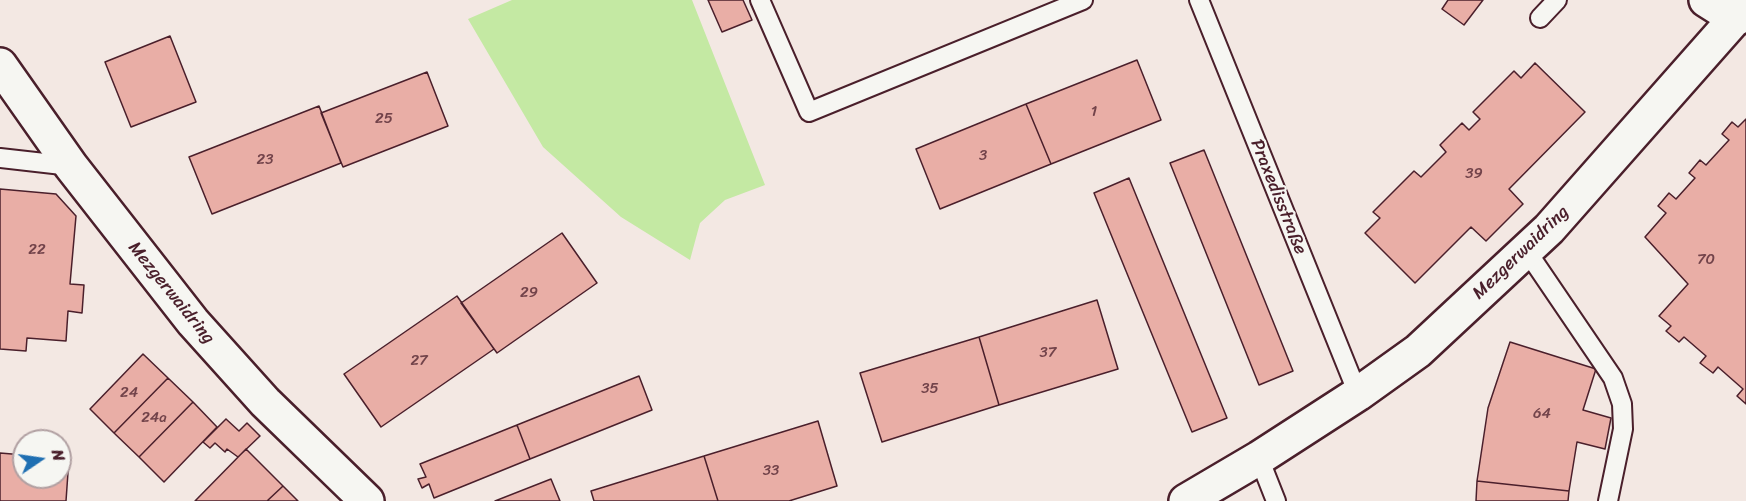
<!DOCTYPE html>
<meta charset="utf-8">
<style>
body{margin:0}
#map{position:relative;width:1746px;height:501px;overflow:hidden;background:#f3e8e3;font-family:Sriracha,sans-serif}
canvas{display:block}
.north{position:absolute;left:12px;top:429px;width:60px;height:60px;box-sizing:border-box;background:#f6f6f2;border:2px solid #b1a0a2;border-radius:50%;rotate:77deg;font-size:16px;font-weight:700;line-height:24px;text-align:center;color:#4a1f2b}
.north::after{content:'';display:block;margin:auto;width:21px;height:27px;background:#1f6fb2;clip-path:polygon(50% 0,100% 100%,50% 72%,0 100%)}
</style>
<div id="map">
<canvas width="1746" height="501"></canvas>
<div class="north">N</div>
</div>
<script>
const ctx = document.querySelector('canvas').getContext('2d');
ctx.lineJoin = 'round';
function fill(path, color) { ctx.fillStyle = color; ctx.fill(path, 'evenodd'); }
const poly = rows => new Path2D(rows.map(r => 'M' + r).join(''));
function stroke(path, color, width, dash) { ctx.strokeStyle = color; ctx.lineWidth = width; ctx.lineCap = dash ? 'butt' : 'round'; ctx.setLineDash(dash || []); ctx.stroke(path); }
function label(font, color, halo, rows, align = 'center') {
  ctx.font = font + ' Sriracha,sans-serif'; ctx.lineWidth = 4.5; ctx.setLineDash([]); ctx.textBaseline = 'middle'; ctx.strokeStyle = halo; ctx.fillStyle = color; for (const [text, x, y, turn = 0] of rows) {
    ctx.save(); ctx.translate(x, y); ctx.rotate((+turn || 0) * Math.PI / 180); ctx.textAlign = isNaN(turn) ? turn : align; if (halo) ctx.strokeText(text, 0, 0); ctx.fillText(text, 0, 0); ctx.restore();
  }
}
const green = poly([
 [512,0,692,0,765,185,725,200,700,223,690,260,621,217,543,147,468,19]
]);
const building = poly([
 [708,0,743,0,752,20,722,32,708,0],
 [1448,0,1483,0,1464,25,1442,9,1448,0],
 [170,36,196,102,131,127,105,62,170,36],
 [1137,60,1161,120,1051,164,1026,104,1137,60],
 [1535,63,1585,112,1509,189,1523,204,1486,241,1471,227,1415,283,1365,233,1380,218,1373,212,1414,171,1421,177,1446,152,1440,145,1462,123,1469,130,1480,119,1473,112,1514,71,1521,78,1535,63],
 [427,72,448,126,343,167,321,113,427,72],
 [1026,104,1051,164,940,209,916,149,1026,104],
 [319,106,341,163,212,214,189,157,319,106],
 [1746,119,1746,404,1737,396,1743,389,1718,367,1713,373,1700,363,1706,356,1684,337,1679,342,1666,331,1671,326,1659,316,1688,284,1645,237,1666,213,1658,206,1669,193,1676,199,1695,178,1689,173,1700,160,1706,165,1729,140,1722,134,1732,122,1738,127,1746,119],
 [1204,150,1293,371,1259,385,1170,163,1204,150],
 [1129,178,1227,418,1192,432,1094,193,1129,178],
 [0,189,56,194,76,216,70,284,84,285,82,313,68,311,66,341,27,338,26,351,0,349,0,189],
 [562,233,597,283,497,353,461,303,562,233],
 [457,296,494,349,381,427,344,374,457,296],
 [1097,300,1118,369,999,405,979,337,1097,300],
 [979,337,999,405,882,442,860,373,979,337],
 [1510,342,1596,369,1583,410,1611,418,1605,449,1577,442,1569,491,1477,481,1488,408,1510,342],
 [143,354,168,378,114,433,90,409,143,354],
 [639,376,652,410,530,459,517,425,639,376],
 [168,378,193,402,139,457,114,433,168,378],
 [193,402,217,427,164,482,139,457,193,402],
 [226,419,239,431,247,423,260,436,238,457,227,449,225,452,215,443,210,448,203,442,226,419],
 [818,421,837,486,789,501,718,501,704,456,818,421],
 [517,425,530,459,434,498,429,484,422,488,418,479,426,477,420,464,517,425],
 [246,449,283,486,267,501,195,501,246,449],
 [0,453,24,455,24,477,60,477,60,457,69,458,66,501,0,501,0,453],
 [704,456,718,501,594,501,591,491,704,456],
 [551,479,560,501,495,501,551,479],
 [1477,481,1569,491,1568,501,1476,501,1477,481],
 [283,486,298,501,267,501,283,486]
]);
const lane = poly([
 [760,0,809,112,1083,0],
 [1199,0,1358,394],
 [1540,18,1557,0],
 [0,158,71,166],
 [1526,250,1613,378,1622,404,1623,429,1608,501],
 [1259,458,1276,501]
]);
const street = poly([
 [1706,0,1736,19],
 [0,65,71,166,193,322,265,402,367,501],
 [1186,501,1259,458,1358,394,1418,351,1549,229,1746,6]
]);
const numberNames = [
 ["1",1094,112],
 ["25",384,119],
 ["3",983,156],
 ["23",265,160],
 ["39",1474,174],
 ["22",37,250],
 ["70",1706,260],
 ["29",529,293],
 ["37",1048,353],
 ["27",419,361],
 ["35",930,389],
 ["24",129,393],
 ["64",1542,414],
 ["24a",154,418],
 ["33",771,471]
];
const streetNames = [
 ["Praxedisstraße",1278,197,68],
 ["Mezgerwaidring",1521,253,-44],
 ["Mezgerwaidring",171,293,51]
];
fill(green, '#c4e9a3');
fill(building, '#e9aea6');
stroke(building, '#4a1f2b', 1.5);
stroke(lane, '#4a1f2b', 22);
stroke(street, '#4a1f2b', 38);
stroke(lane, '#f6f6f2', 18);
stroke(street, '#f6f6f2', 33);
label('15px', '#72434a', null, numberNames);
label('18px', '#4a1f2b', '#f6f6f2', streetNames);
</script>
